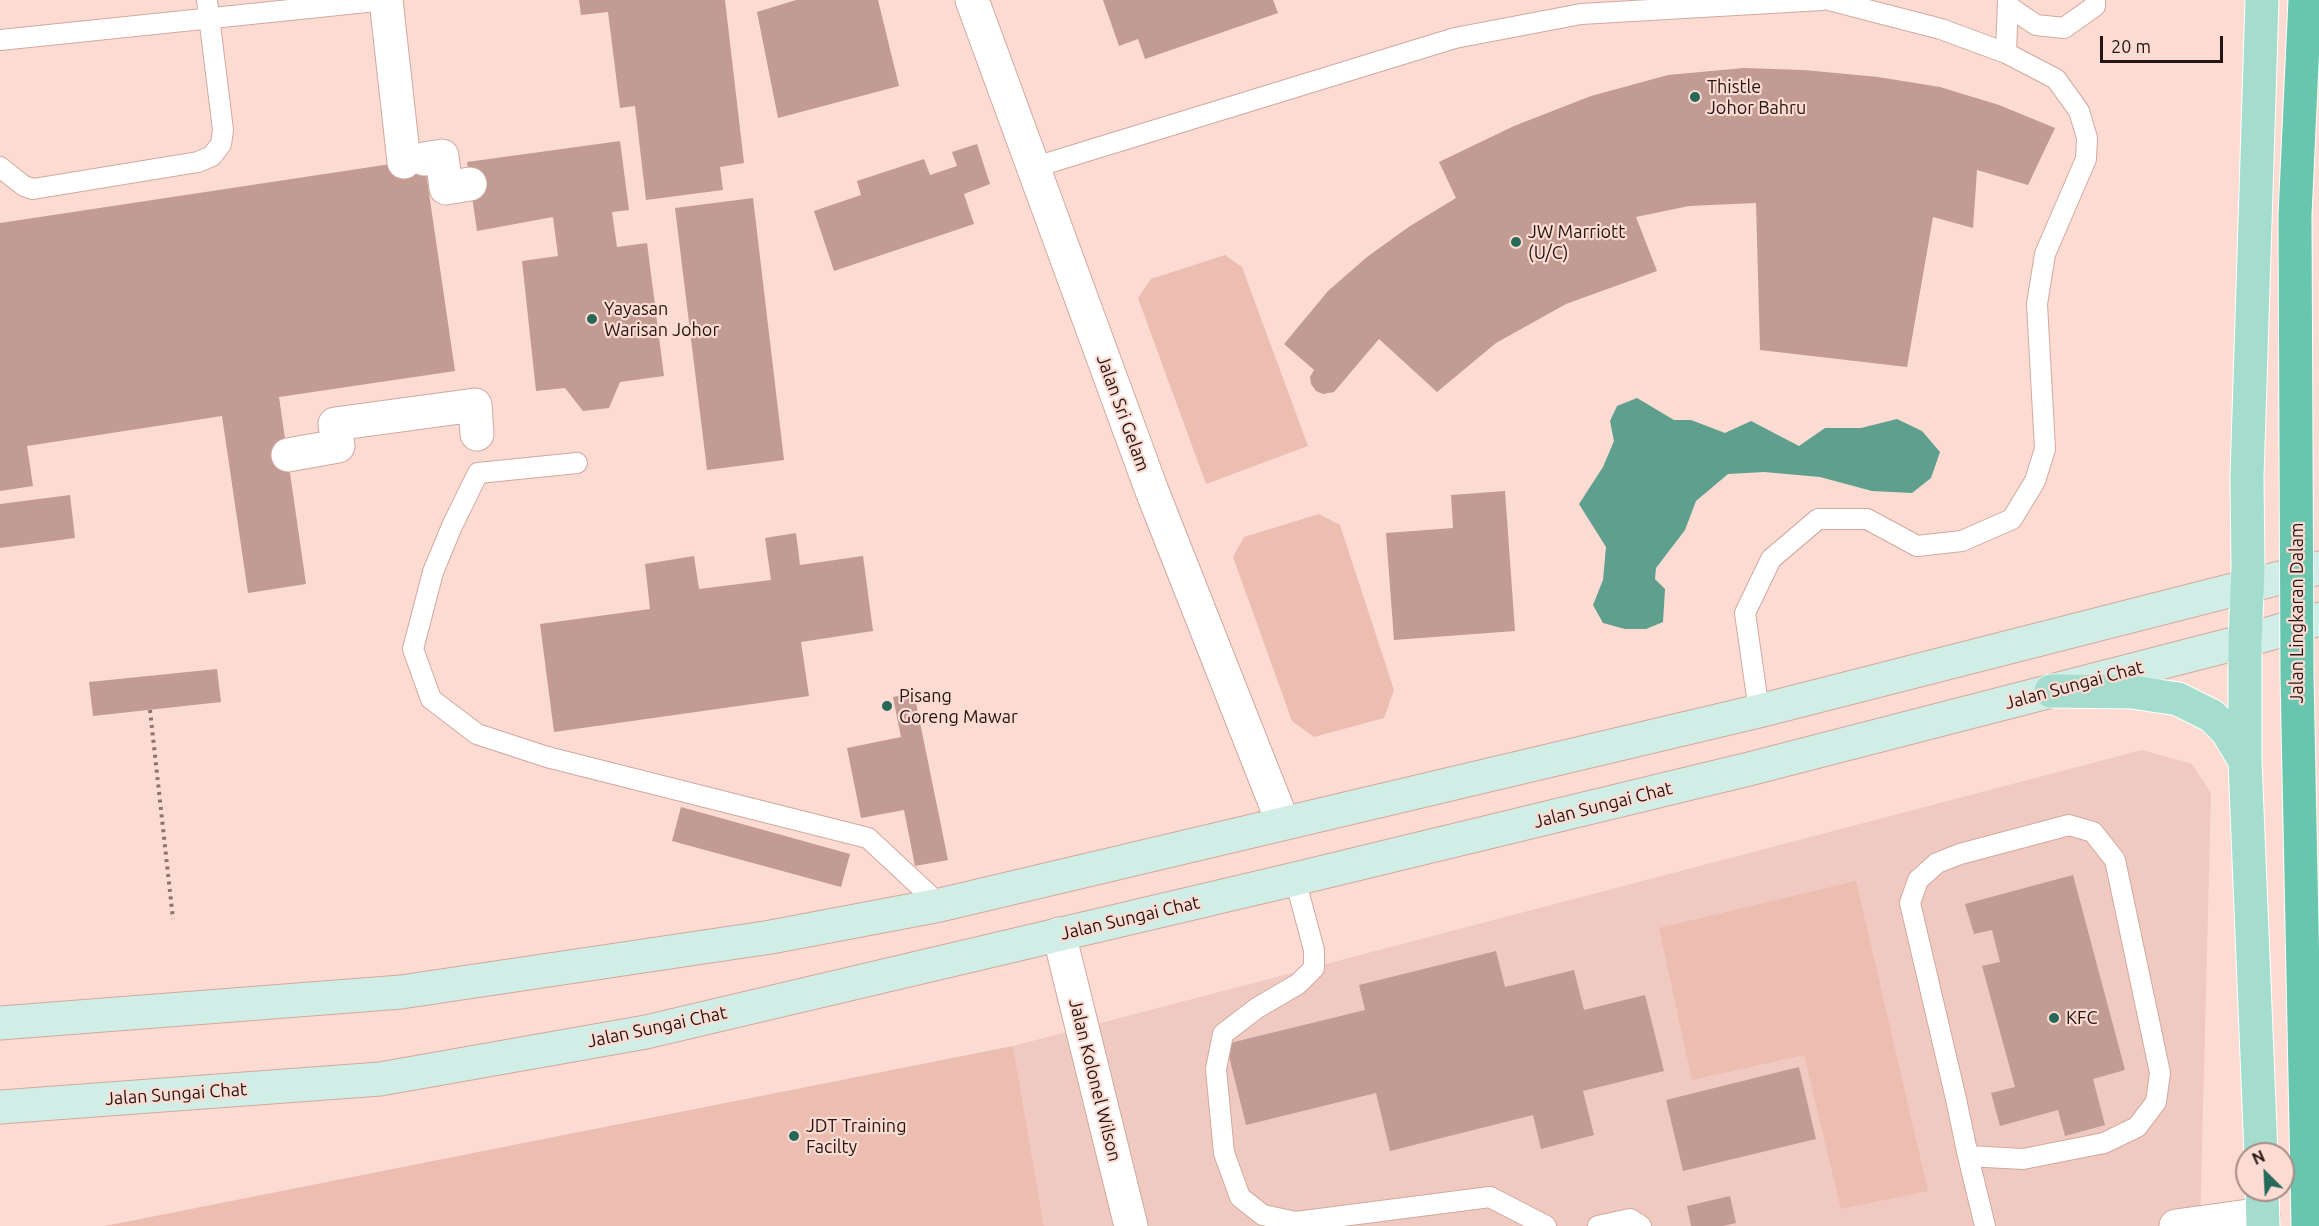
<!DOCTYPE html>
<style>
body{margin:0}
#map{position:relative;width:2319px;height:1226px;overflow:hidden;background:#fcdbd3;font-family:Ubuntu,sans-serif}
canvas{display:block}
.north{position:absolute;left:2235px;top:1142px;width:60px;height:60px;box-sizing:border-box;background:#fcdbd3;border:2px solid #a58c86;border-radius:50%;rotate:336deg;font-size:16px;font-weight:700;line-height:24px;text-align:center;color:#231612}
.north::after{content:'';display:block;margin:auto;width:21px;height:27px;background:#276959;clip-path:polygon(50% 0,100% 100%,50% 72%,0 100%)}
.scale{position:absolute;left:2100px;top:36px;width:123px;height:27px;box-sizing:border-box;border:3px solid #231612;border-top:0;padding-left:8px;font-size:18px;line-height:21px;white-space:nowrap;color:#231612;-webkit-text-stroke:4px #fcdbd3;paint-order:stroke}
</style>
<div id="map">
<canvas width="2319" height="1226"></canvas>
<div class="north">N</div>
<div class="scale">20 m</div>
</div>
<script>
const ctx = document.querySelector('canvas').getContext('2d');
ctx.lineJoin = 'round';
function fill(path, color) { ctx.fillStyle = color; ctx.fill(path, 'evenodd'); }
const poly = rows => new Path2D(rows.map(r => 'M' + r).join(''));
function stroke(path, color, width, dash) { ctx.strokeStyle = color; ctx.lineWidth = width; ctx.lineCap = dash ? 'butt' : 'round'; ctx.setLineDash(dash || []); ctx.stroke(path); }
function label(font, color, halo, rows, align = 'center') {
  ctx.font = font + ' Ubuntu,sans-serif'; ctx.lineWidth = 4.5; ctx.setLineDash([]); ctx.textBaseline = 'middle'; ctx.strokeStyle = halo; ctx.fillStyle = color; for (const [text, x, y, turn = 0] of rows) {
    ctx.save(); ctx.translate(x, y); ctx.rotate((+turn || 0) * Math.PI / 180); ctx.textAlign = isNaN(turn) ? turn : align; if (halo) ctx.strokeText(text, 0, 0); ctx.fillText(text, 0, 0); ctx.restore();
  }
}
const built = poly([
 [2142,750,2192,764,2211,793,2200,1226,1044,1226,1013,1046]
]);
const green = poly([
 [1225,255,1242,267,1308,446,1206,484,1138,298,1151,279],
 [1319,514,1340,525,1394,690,1384,718,1314,737,1292,721,1233,557,1244,537],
 [1856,881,1928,1191,1841,1209,1804,1055,1692,1080,1659,928],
 [1013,1046,1044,1226,105,1226]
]);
const water = poly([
 [1637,398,1674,420,1691,420,1725,433,1751,421,1799,446,1825,428,1861,428,1897,419,1922,431,1940,452,1931,478,1912,493,1872,491,1820,477,1764,472,1728,474,1696,501,1685,530,1656,568,1655,579,1665,589,1663,622,1646,629,1625,629,1603,623,1593,605,1603,580,1606,547,1579,504,1603,467,1614,441,1610,421,1617,406]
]);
const building = poly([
 [579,0,725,0,744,163,720,167,723,190,646,200,635,106,620,108,608,12,581,15],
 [796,0,878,0,899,86,778,118,757,12],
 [1103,0,1273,0,1278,13,1145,59,1138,39,1119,46],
 [1744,68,1804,70,1878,77,1940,87,1999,105,2055,128,2028,185,1977,170,1973,228,1933,217,1907,367,1760,350,1756,203,1689,206,1636,217,1657,271,1566,304,1496,343,1437,392,1379,339,1334,392,1323,394,1316,391,1311,384,1310,377,1314,370,1284,344,1328,291,1367,257,1410,226,1456,198,1439,162,1514,126,1591,96,1668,75],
 [620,141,629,210,612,212,617,247,647,243,664,376,620,382,609,408,583,411,565,388,536,391,522,261,558,256,553,217,477,231,467,162],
 [977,144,990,184,964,194,974,224,834,271,814,211,861,195,857,181,924,159,930,175,957,166,952,152],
 [424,159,455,371,279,397,306,584,248,593,222,416,27,446,33,486,0,491,0,223],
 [753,198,784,460,707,470,675,208],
 [1505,491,1515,631,1394,640,1386,533,1453,528,1451,495],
 [70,495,75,538,0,548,0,504],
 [796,533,800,565,863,556,873,631,801,642,809,696,554,732,540,624,650,609,645,564,694,556,699,589,771,580,765,538],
 [217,669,221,702,93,716,89,682],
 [914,693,948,860,915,866,904,810,861,818,847,748,901,737,893,697],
 [681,807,850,854,841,887,672,841],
 [2073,875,2125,1070,2093,1079,2105,1125,2065,1136,2058,1110,2000,1126,1991,1093,2015,1087,1982,966,2000,962,1992,930,1974,934,1965,904],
 [1496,951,1505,987,1574,970,1584,1010,1645,995,1664,1071,1583,1091,1594,1135,1541,1149,1533,1115,1390,1151,1376,1093,1246,1125,1226,1044,1365,1010,1359,985],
 [1799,1067,1816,1139,1683,1171,1666,1100],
 [1730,1196,1736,1223,1723,1226,1691,1226,1687,1206]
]);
const path = poly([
 [150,710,173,919]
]);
const lane = poly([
 [2008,6,2036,25,2064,28,2095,6,2095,0],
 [0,40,386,0],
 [2006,53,2008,0],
 [0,167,24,186,33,189,198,162,212,156,221,144,223,130,207,0],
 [1032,168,1455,38,1581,14,1822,0],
 [577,463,478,473,452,526,433,572,413,649,431,699,477,734,547,757,868,838,940,905],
 [1759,711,1745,613,1771,559,1818,519,1867,519,1917,546,1962,541,2012,519,2035,481,2045,449,2037,304,2045,254,2086,159,2087,138,2079,111,2056,79,2006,53,1941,29,1829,0],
 [1295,879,1314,950,1314,968,1298,984,1257,1008,1223,1034,1216,1069,1224,1153,1240,1197,1263,1215,1296,1222,1490,1197,1546,1226],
 [1968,1156,2023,1159,2104,1143,2137,1127,2156,1102,2160,1073,2115,860,2093,832,2069,825,1960,854,1937,863,1918,880,1910,903,1956,1099,1968,1156,1985,1226],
 [1598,1226,1630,1219,1641,1226]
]);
const street = poly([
 [386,0,404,162],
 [972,0,1152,491,1283,823],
 [424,159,442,156,446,188,470,184],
 [288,455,338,446,335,424,475,405,477,434],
 [1059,934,1131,1226],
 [2176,1226,2263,1214]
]);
const secondary = poly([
 [0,1023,401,992,771,937,940,905,1759,711,2319,568],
 [0,1107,380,1079,646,1032,1295,879,1749,769,2245,641,2319,619]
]);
const primary = poly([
 [2051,691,2132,692,2178,699,2212,716,2227,731,2245,761],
 [2261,1154,2245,761,2245,641,2248,568,2247,477,2262,0],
 [2262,1190,2263,1226]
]);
const highwayBridge = poly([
 [2305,0,2295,215,2297,675,2308,1226]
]);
const markers = [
 [1695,97,6,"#276959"],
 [1516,242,6,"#276959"],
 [592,319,6,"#276959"],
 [887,706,6,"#276959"],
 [2054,1018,6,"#276959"],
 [794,1136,6,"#276959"]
];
const poiNames = [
 ["Thistle",1707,87],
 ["Johor Bahru",1707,108],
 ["JW Marriott",1528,232],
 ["(U/C)",1528,253],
 ["Yayasan",604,309],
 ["Warisan Johor",604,330],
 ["Pisang",899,696],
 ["Goreng Mawar",899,717],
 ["KFC",2066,1018],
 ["JDT Training",806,1126],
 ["Facilty",806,1147]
];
const streetNames = [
 ["Jalan Sri Gelam",1123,413,70],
 ["Jalan Lingkaran Dalam",2297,613,-90],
 ["Jalan Sungai Chat",2074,685,-15],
 ["Jalan Sungai Chat",1603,805,-14],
 ["Jalan Sungai Chat",1130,918,-13],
 ["Jalan Sungai Chat",657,1027,-12],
 ["Jalan Kolonel Wilson",1095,1080,76],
 ["Jalan Sungai Chat",176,1094,-4]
];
fill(built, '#f0cac1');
fill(green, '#ecbdb1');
fill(water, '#5f9f8d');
fill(building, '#c29b92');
stroke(lane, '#d0a99f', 22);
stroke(street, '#d0a99f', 35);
stroke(secondary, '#d0a99f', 35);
stroke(primary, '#fff', 35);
stroke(path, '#8b746f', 4, [3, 4.5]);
stroke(lane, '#fff', 20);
stroke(street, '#fff', 33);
stroke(secondary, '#d1eee6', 33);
stroke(primary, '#a4ddce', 33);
stroke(highwayBridge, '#fff', 35, []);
stroke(highwayBridge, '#67c6ad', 33);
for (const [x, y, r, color] of markers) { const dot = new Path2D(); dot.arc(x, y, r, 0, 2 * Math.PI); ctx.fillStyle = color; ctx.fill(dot); stroke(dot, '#fcdbd3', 2); }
label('18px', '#231612', '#fcdbd3', poiNames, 'left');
label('18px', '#231612', '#fcdbd3', streetNames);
</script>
